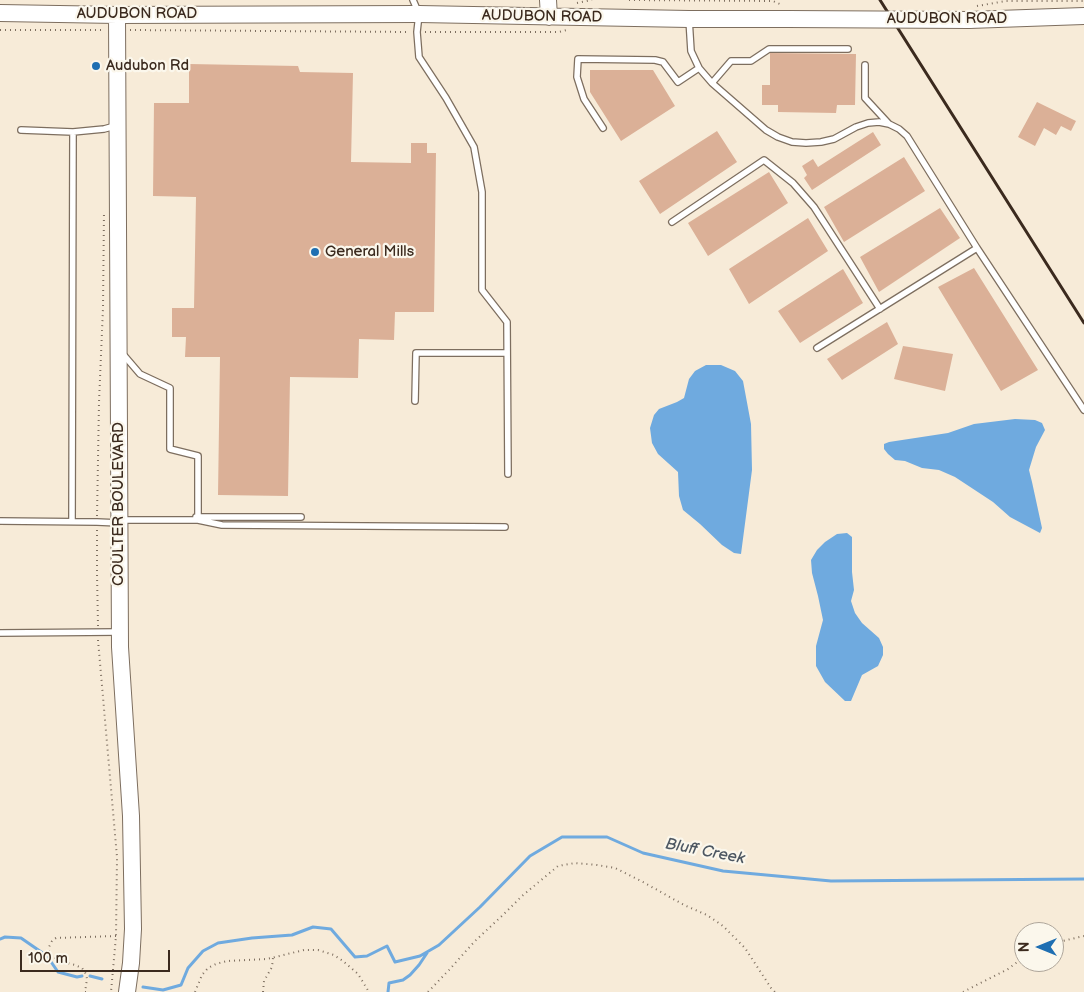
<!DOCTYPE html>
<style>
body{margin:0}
#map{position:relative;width:1084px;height:992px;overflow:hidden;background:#f7ebd8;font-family:"Balsamiq Sans",sans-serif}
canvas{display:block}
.north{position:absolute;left:1014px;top:922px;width:50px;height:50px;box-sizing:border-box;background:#fbf7ec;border:1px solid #aea59a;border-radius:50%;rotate:270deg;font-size:14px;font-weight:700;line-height:20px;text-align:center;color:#3b2a1e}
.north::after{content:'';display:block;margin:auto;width:18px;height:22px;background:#1f6fb2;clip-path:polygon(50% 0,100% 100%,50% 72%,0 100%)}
.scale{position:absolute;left:20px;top:950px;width:150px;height:22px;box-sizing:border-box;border:2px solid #3b2a1e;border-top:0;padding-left:6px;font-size:15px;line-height:18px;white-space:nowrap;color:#3b2a1e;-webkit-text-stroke:4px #fbf7ec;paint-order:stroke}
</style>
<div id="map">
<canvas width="1084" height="992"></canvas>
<div class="north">N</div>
<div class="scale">100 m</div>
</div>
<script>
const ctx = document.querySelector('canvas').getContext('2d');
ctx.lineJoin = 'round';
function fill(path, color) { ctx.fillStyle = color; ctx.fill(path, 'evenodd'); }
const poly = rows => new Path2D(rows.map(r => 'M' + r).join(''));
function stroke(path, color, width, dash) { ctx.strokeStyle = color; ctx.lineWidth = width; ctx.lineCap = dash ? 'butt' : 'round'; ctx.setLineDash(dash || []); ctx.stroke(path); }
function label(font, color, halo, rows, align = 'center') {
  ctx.font = font + ' "Balsamiq Sans",sans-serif'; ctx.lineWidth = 4.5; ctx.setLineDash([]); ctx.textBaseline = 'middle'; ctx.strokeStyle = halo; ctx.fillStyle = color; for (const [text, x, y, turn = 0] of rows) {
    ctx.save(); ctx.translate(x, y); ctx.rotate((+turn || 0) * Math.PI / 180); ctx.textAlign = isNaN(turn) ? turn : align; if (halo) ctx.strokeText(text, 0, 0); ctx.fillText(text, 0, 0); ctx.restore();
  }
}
const water = poly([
 [706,365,721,365,735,371,743,381,751,424,752,470,741,554,734,553,722,545,700,524,683,510,679,496,678,472,658,454,652,443,650,428,654,415,659,409,677,402,684,398,689,379,695,371],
 [1015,419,1035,420,1042,423,1045,430,1036,447,1029,470,1032,482,1042,528,1040,533,1010,517,993,502,955,477,939,470,922,468,905,461,895,460,888,454,884,449,884,444,889,442,948,433,974,424],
 [847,533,852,537,852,572,854,590,851,601,855,613,862,623,879,638,883,647,883,655,878,666,862,675,851,701,845,701,825,682,816,666,816,646,823,620,818,596,812,573,811,560,817,550,825,542,837,534]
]);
const stream = poly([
 [0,939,5,937,21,938,47,956,58,972,77,977,82,976],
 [90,976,102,979],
 [143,987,163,990,181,985,188,968,203,951,218,943,252,938,292,935,313,927,331,929,355,957,367,956,387,946,395,962,420,956,439,945,480,907,530,856,562,837,607,837,643,853,723,871,831,881,1084,879],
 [388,992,389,983,403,980,410,975,419,965,427,953]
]);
const building = poly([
 [770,53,856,54,855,105,837,105,836,113,778,112,778,105,762,105,762,85,770,85],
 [189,64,298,66,300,72,353,73,351,162,411,163,411,143,427,143,427,153,436,153,434,312,395,312,394,340,359,339,358,378,290,377,288,496,218,495,220,357,185,357,186,337,172,337,172,308,194,308,196,197,153,196,154,103,189,103],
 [590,70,653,70,675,106,621,141,590,92],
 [1037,102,1076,121,1071,131,1061,126,1056,135,1044,128,1035,146,1018,137],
 [717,131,737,162,660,214,639,181],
 [873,132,881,145,812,190,804,178,807,175,802,166,813,159,818,167],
 [904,157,925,191,844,242,824,207],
 [769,172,788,203,708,256,688,223],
 [940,208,960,238,879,292,860,257],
 [808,218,828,251,749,304,729,269],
 [974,268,1038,370,1001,391,938,287],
 [843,269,863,303,800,343,778,311],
 [887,322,898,344,842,380,827,359],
 [903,346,953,354,945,391,894,379]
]);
const path = poly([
 [629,0,773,1,782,5],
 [577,3,592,0],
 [977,6,1006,1,1084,1],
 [0,30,105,30],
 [130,30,410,32],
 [425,32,559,32,567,30],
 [97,516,99,402,103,308,104,211],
 [97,530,97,574,98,626],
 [98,640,117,857,116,936,111,992],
 [1054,943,1084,936],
 [86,992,85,992,87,979,86,974,82,968,75,965,60,961,52,956,49,953,49,947,52,941,56,938,116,936],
 [195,992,202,975,208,968,216,964,227,961,267,959,304,950,318,950,334,955,343,961,358,974,369,992],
 [263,992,264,981,272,967,273,958],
 [428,992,449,970,475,941,504,914,522,896,558,866,575,863,597,865,615,868,643,882,684,905,707,915,723,926,745,948,771,988,775,992],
 [963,992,1008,969,1024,957]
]);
const lane = poly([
 [413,0,419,14,417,32,419,57,446,98,474,147,482,192,482,290,507,322,508,474],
 [689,19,691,51,699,68,712,83,766,130,778,137,792,142,806,143,821,142,834,139,856,127,868,123,879,122,889,124,899,129,907,136,977,248,1084,410],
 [865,65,865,98,889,124],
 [712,83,731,61,751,61,769,49,848,49],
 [603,128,584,99,577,77,578,59,655,60,663,62,678,82,699,68],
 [21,130,73,132,72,521],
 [73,132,104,129,115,126],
 [672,222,764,160,793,183,814,207,880,309],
 [817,348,977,248],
 [415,401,416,353,507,353],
 [196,517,301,517],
 [121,520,198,520,198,456,170,449,170,388,140,374,122,353],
 [198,520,222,525,505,527],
 [0,521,97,522,119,523],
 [0,633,117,632]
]);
const secondary = poly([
 [548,0,549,17],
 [0,13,117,15,419,14,689,19,788,19],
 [117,15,120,647,131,816,133,929,131,963,127,992],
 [969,20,1084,16]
]);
const rail = poly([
 [880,0,1084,323]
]);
const secondaryBridge = poly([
 [788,19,969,20]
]);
const markers = [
 [96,66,5,"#1f6fb2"],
 [315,252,5,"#1f6fb2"]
];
const streetNames = [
 ["AUDUBON ROAD",137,14],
 ["AUDUBON ROAD",542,17,1],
 ["AUDUBON ROAD",947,19],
 ["COULTER BOULEVARD",119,504,-90]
];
const poiNames = [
 ["Audubon Rd",106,66],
 ["General Mills",325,252]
];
const waterNames = [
 ["Bluff Creek",705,852,11]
];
fill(water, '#6faadf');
stroke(stream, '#6faadf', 3);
fill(building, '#dbb097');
stroke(lane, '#7d6e5f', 8);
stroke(secondary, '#7d6e5f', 18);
stroke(path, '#7d6e5f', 2, [1, 4]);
stroke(lane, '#fff', 5.5);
stroke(secondary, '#fff', 16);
stroke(rail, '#3b2a1e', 3);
stroke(secondaryBridge, '#7d6e5f', 18, []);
stroke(secondaryBridge, '#fff', 16);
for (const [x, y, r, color] of markers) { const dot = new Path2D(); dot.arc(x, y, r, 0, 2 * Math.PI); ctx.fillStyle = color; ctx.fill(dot); stroke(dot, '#fbf7ec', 2); }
label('15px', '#3b2a1e', '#fbf7ec', streetNames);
label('15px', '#3b2a1e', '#fbf7ec', poiNames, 'left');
label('italic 16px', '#4d5762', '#fbf7ec', waterNames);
</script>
